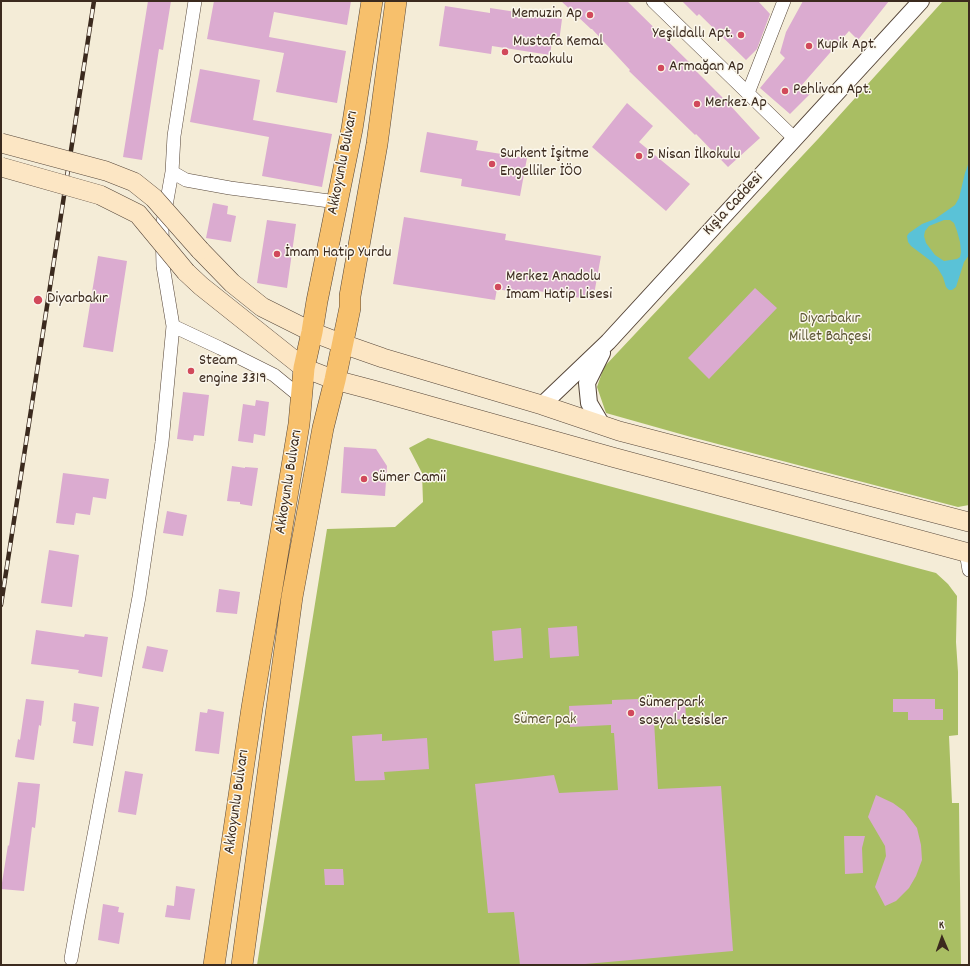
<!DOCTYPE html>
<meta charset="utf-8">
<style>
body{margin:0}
#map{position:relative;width:970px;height:966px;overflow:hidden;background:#f4ecd7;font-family:Dekko,sans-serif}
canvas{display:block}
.frame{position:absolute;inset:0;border:2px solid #3b2a1e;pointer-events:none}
.north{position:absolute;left:922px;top:918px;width:40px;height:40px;-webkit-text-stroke:3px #fbf7ec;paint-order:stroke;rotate:358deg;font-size:11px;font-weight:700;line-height:16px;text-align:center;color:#3b2a1e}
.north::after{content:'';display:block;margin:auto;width:14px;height:18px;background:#3b2a1e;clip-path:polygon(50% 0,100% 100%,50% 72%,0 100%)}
</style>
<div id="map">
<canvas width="970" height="966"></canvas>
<div class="frame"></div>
<div class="north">K</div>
</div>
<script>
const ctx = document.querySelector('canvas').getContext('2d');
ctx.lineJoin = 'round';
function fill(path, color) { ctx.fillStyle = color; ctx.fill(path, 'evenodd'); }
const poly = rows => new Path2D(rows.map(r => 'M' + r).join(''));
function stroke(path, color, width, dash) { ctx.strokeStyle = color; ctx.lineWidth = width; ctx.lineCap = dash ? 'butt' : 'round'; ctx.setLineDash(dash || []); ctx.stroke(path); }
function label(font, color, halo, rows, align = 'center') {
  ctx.font = font + ' Dekko,sans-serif'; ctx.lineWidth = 3; ctx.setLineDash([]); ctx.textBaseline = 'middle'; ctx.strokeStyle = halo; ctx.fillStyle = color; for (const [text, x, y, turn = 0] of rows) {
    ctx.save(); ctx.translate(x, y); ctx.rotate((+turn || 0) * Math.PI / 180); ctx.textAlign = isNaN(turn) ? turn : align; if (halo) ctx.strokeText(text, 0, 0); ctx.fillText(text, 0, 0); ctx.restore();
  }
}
const green = poly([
 [943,1,969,1,969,505,958,507,691,437,606,413,597,387,604,367,818,139],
 [428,438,936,573,948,584,957,596,956,642,958,672,958,735,949,736,952,803,959,803,961,965,257,965,327,529,395,527,423,502,422,473,409,448]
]);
const water = poly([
 [969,162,969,255,964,262,956,287,952,290,949,290,946,287,943,277,937,267,932,262,923,255,911,246,908,242,907,236,909,233,922,224,935,219,955,205,959,198,965,173],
 [944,220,950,220,954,223,957,231,960,242,961,252,960,257,957,259,944,261,935,255,926,243,924,236,925,231,929,226]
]);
const building = poly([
 [148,1,171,1,163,50,159,49,142,160,123,157],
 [214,1,351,1,347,25,274,12,269,37,346,51,337,103,276,92,284,53,207,39],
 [561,1,627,1,692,65,691,66,728,103,760,138,728,167,696,134,695,135,629,71,630,70,592,29,591,29],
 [682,1,758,1,770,14,757,49,746,60,699,14,697,16],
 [803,1,889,1,858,40,849,31,801,86,810,94,790,114,760,88,785,58,780,53,786,32],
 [445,6,490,13,490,8,562,19,559,42,552,41,550,55,492,46,491,54,439,46],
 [200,69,260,80,253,120,332,134,322,187,262,176,269,137,190,122],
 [627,103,653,126,639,142,690,184,666,211,592,147],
 [427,132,478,141,476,150,527,158,520,196,461,186,462,179,420,172],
 [213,203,228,206,227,214,236,216,231,242,206,238],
 [404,217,506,234,505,240,601,256,593,300,526,289,525,294,497,289,495,300,393,284],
 [267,220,296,224,287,288,257,283],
 [98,256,127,261,113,352,83,347],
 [755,288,777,308,709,379,688,358],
 [183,392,209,395,204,436,194,435,193,441,177,439],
 [256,400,269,402,265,436,254,434,253,443,238,441,243,404,255,406],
 [344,447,376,449,387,466,385,496,341,493],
 [232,466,245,468,245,467,258,468,252,506,240,504,240,502,227,501],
 [63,473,109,479,106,499,93,497,90,515,76,513,74,525,56,523],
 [167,511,187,515,183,536,163,533],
 [49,550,79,555,72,607,41,603],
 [219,589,240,592,237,614,216,612],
 [577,626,579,656,550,658,548,628],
 [521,628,523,658,494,661,492,631],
 [36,630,84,637,85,634,108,637,102,677,78,673,79,670,31,664],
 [147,646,168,650,163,672,142,668],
 [26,699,44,701,41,726,39,725,34,760,15,757,18,739,20,740],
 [638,699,638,702,685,699,686,719,654,721,658,789,721,786,733,951,574,965,520,965,514,912,488,913,475,784,554,775,559,793,618,790,614,733,611,733,611,725,570,727,569,706,612,704,612,700],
 [893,699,935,699,935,709,943,709,943,720,908,720,908,712,893,712],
 [74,703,99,707,93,746,73,743,76,722,72,721],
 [208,709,224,712,219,754,195,751,200,712,207,713],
 [382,734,382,741,427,738,429,769,384,772,385,780,355,781,352,736],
 [125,771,143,774,136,815,118,812],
 [18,782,40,784,35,828,32,827,24,891,1,889,8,845,9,846],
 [876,795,893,803,904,811,917,828,921,845,922,860,916,876,909,888,896,901,885,906,875,887,886,856,885,846,868,817],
 [844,836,865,836,862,848,863,873,845,874],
 [324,869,343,869,344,885,325,885],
 [176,886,195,889,190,920,165,917,167,905,174,906],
 [103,904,119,907,118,912,124,913,119,944,98,940]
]);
const minor = poly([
 [653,1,795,139],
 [748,93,784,1],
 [172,172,186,180,230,188,337,202],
 [173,326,220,348,274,375,302,398],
 [966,552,969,570],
 [71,959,77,925,139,597,162,442,173,326,163,266,162,228,172,172,174,136,195,1]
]);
const tertiary = poly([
 [542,405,608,342,921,1],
 [602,425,589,403,587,383,602,353]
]);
const secondary = poly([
 [200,250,232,283,262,307,312,332,343,344,383,358,542,405,619,431,969,522],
 [186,272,201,286,304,368,335,380,373,390,612,457,969,553]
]);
const primary = poly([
 [214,965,252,708,299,424,304,368,312,332,317,301,352,129,372,1],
 [242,965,292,597,323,428,335,380,350,308,350,296,377,144,396,1]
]);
const rail = poly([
 [1,605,94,1]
]);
const secondaryBridge = poly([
 [1,143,106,171,134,182,154,198,200,250],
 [1,167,100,195,138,214,186,272]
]);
const markers = [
 [590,15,4,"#d1495b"],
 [741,35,4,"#d1495b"],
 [809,46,4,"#d1495b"],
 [505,52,4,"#d1495b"],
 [661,68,4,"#d1495b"],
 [785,91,4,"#d1495b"],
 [697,104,4,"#d1495b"],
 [639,156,4,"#d1495b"],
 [492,164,4,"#d1495b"],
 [277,254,4,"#d1495b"],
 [498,287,4,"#d1495b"],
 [38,300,5,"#d1495b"],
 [191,371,4,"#d1495b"],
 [364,479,4,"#d1495b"],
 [631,713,4,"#d1495b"]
];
const poiNames = [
 ["Memuzin Ap",582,15,"right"],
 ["Yeşildallı Apt.",733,35,"right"],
 ["Mustafa Kemal",513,43],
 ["Ortaokulu",513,61],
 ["Kupik Apt.",817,46],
 ["Armağan Ap",669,68],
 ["Pehlivan Apt.",793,91],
 ["Merkez Ap",705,104],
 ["Surkent İşitme",500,155],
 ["Engelliler İÖO",500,173],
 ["5 Nisan İlkokulu",647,156],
 ["İmam Hatip Yurdu",285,254],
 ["Merkez Anadolu",506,278],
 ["İmam Hatip Lisesi",506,296],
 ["Diyarbakır",47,300],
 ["Steam",199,362],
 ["engine 3319",199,380],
 ["Sümer Camii",372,479],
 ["Sümerpark",639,704],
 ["sosyal tesisler",639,722]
];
const streetNames = [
 ["Akkoyunlu Bulvarı",344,163,-79],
 ["Kışla Caddesi",734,205,-47],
 ["Akkoyunlu Bulvarı",290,482,-81],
 ["Akkoyunlu Bulvarı",238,802,-82]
];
const parkNames = [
 ["Diyarbakır",830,320],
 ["Millet Bahçesi",830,338],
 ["Sümer pak",545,721]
];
fill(green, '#a9be63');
fill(water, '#5ac2d7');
fill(building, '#dbabd0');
stroke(minor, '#57473a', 14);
stroke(tertiary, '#57473a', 18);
stroke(secondary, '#57473a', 20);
stroke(primary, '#57473a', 22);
stroke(minor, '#fff', 13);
stroke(tertiary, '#fff', 16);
stroke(secondary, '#fce6c4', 19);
stroke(primary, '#f7c06c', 21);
stroke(rail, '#3b2a1e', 4.5);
stroke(rail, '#fbf7ec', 3, [9]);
stroke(secondaryBridge, '#57473a', 20, []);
stroke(secondaryBridge, '#fce6c4', 19);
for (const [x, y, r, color] of markers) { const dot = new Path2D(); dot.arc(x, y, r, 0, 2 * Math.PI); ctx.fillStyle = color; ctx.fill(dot); stroke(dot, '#fbf7ec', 1.5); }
label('16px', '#3b2a1e', '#fbf7ec', poiNames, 'left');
label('16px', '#3b2a1e', '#fbf7ec', streetNames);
label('16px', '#5c5633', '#fbf7ec', parkNames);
</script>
